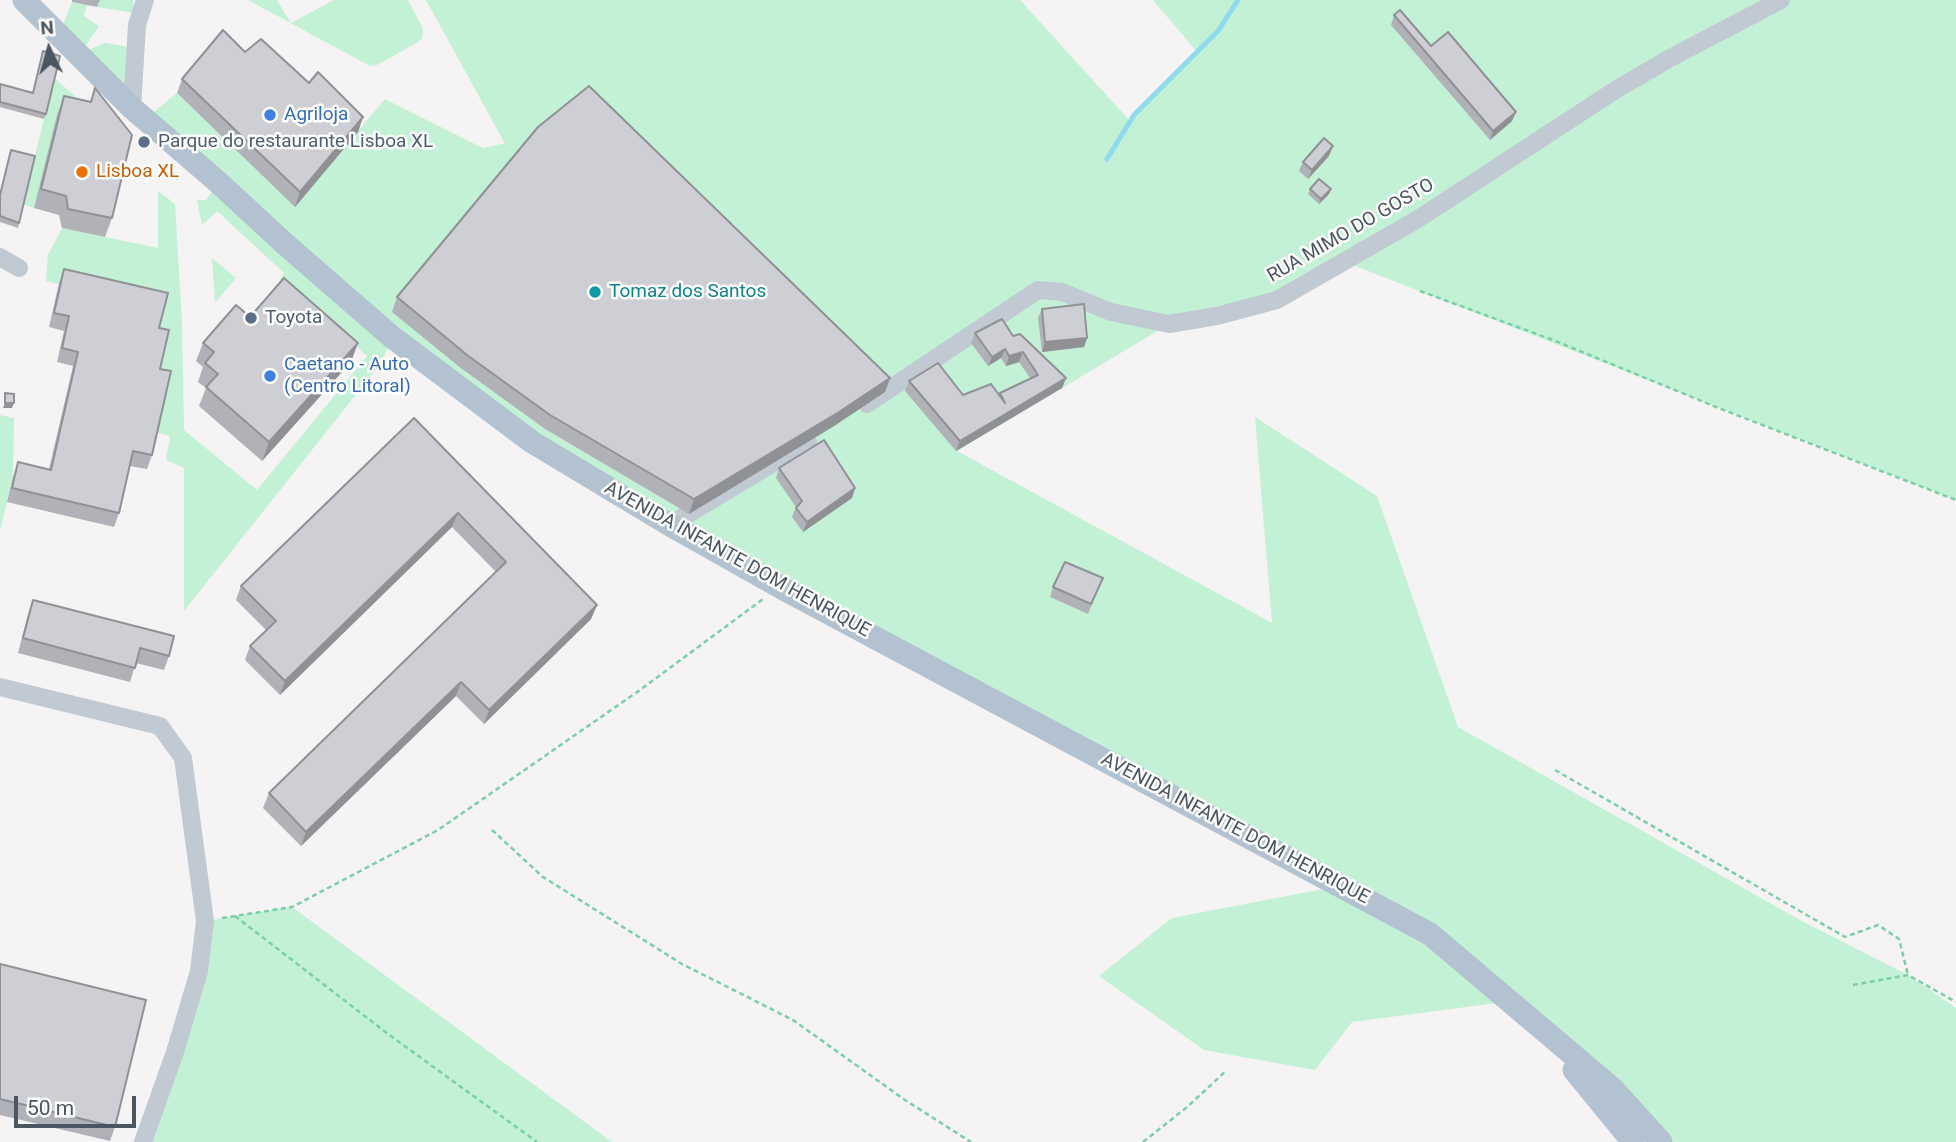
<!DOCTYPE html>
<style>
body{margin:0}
#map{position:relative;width:1956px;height:1142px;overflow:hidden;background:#f5f3f3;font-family:Roboto,sans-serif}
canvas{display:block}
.north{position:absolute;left:14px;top:14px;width:70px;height:70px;-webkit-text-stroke:5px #fff;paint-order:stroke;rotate:355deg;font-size:19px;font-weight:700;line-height:28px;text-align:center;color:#4a5661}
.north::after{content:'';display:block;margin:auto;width:24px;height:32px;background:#4a5661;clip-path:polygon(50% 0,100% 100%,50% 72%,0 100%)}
.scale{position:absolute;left:14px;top:1096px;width:122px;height:32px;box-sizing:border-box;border:4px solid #4a5661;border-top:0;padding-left:9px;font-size:21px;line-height:24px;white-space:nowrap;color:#4a5661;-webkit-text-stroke:5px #fff;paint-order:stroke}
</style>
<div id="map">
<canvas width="1956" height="1142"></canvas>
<div class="north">N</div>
<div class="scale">50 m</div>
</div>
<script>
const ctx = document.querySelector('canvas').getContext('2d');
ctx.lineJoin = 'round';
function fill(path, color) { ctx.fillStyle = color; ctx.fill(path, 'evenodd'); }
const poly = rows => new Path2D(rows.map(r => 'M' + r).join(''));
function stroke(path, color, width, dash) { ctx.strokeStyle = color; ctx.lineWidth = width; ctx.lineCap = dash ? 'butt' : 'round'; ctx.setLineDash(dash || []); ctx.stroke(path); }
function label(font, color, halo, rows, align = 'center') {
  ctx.font = font + ' Roboto,sans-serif'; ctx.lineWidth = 5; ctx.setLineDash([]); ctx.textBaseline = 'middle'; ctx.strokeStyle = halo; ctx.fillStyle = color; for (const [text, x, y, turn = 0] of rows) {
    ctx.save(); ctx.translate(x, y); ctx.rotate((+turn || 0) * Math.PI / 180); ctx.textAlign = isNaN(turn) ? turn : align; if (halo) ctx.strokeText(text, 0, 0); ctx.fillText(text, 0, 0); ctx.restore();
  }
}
const green = poly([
 [99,0,133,0,135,13,97,7],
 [248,0,277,0,291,23,334,0,408,0,423,29,422,38,418,42,377,65,370,66],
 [426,0,1020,0,1130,121,1197,52,1153,0,1956,0,1956,500,1345,262,1277,300,1169,324,957,451,1272,623,1255,417,1377,496,1458,727,1800,920,1908,975,1956,1008,1956,1142,1661,1142,1497,1003,1352,1022,1315,1070,1204,1050,1099,976,1172,918,1339,886,670,525,392,338,381,363,184,611,184,468,166,460,170,436,155,432,154,343,162,307,46,281,48,255,62,228,158,248,158,191,175,204,182,321,184,430,257,490,367,356,279,280,284,273,217,211,202,225,197,200,206,200,219,182,145,119,177,93,295,206,385,99,483,148,506,143,504,142],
 [462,369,689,514,545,429],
 [72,2,87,5,84,16,99,26,81,53,105,43,137,48,132,108,59,35],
 [54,78,88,107,34,208,23,204],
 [212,258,236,278,215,303],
 [0,415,14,418,13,477,0,530],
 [292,907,612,1142,143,1142,205,921]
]);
const stream = poly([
 [1107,159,1134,115,1218,31,1238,0]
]);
const path = poly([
 [1420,291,1553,340,1721,409,1956,500],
 [1555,770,1845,937,1878,925,1899,939,1908,975],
 [492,830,543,877,682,964,793,1020,905,1100,971,1142],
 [235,916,388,1034,537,1142],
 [222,918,292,907,438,830,640,690,763,599],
 [1853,985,1908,975,1956,1002],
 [1143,1142,1186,1108,1227,1070]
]);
const minor = poly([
 [132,108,137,25,145,0],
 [0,257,19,268],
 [867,404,1038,290,1062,292,1111,312,1169,324,1217,316,1277,300,1418,219,1617,89,1672,57,1781,0],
 [670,525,808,442],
 [0,687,160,726,183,758,205,921,199,971,175,1052,143,1142]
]);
const major = poly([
 [24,0,132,108,219,183,285,244,392,337,532,442,670,525,780,587,1430,934,1612,1088,1661,1142],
 [1574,1070,1633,1142]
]);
const wall = poly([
 [72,0,100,0,97,7,72,2],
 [1394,15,1431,46,1516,112,1512,121,1490,140,1391,25],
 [245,52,309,83,363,117,358,132,295,207,177,93,182,79],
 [0,84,46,114,44,119,0,107],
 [64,96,112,218,105,237,62,228,59,215,34,208,57,115],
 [11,150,19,223,18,228,0,222,0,193],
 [1329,156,1308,179,1299,171,1303,162],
 [1310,189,1331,189,1329,194,1319,204,1308,194],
 [64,269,159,328,160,369,152,455,147,469,130,466,119,513,114,527,7,502,13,477,18,462,49,469,73,366,57,362,64,331,49,327,59,283],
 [397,297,890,378,885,392,834,426,689,514,545,429,462,369,392,312],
 [1042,309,1087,338,1084,347,1042,352,1038,318],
 [250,317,351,362,262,461,199,406,206,388,198,382,203,367,196,361,203,343],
 [975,333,1013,336,1066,378,1062,388,956,451,905,391,909,381,963,395,999,395,1000,393,1030,378,1019,362,1006,366,1001,358,988,366,971,343],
 [414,418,597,605,591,619,484,724,456,696,301,846,263,808,269,793,496,572,452,527,280,695,245,660,250,646,266,630,236,600,241,586],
 [779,468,855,488,852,498,803,532,792,517,796,507,776,478],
 [1103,578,1088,614,1050,597,1053,587],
 [33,600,169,656,164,670,136,663,130,682,18,653,28,614],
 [0,964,115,1127,110,1141,0,1115]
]);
const shadedWall = poly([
 [1516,112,1512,121,1490,140,1493,131],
 [363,117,358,132,295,207,300,192],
 [1333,146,1329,156,1308,179,1312,170],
 [1331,189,1329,194,1319,204,1321,199],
 [1087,338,1084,347,1042,352,1045,342],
 [358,343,351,362,262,461,269,442],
 [1005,349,1001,358,988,366,992,357],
 [1023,352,1019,362,1006,366,1009,356],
 [890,378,885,392,834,426,689,514,694,499],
 [1066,378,1062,388,956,451,960,441],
 [5,403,14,403,12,408,3,408],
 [855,488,852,498,803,532,807,522],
 [458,513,452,527,280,695,285,681],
 [597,605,591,619,484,724,489,710],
 [461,682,456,696,301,846,306,832]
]);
const building = poly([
 [1400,10,1431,46,1448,32,1516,112,1493,131,1394,15,1400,10],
 [223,30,245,52,261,39,309,83,318,72,363,117,300,192,182,79,223,30],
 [43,51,60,56,46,114,0,102,0,84,33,93,43,51],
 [589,86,890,378,839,412,694,499,550,415,467,355,397,297,538,127,589,86],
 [95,88,132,135,112,218,68,209,66,196,41,189,64,96,91,102,95,88],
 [1324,138,1333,146,1312,170,1303,162,1324,138],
 [11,150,35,156,19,223,0,216,0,195,11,150],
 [1319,179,1331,189,1321,199,1310,189,1319,179],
 [64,269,168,293,159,328,169,330,160,369,171,371,152,455,133,451,119,513,12,488,18,462,51,470,78,352,62,348,69,316,54,313,64,269],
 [284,278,358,343,269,442,206,387,218,374,205,363,214,352,203,343,236,305,250,317,284,278],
 [1084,304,1087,338,1045,342,1042,309,1084,304],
 [1002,319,1013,336,1020,334,1066,378,960,441,909,381,938,363,963,395,991,384,1005,403,1000,393,1038,375,1023,352,1009,356,1005,349,992,357,975,333,1002,319],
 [5,393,14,394,14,403,5,403,5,393],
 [414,418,597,605,489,710,461,682,306,832,269,793,506,562,458,513,285,681,250,646,276,621,241,586,414,418],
 [824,440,855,488,807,522,796,508,802,501,779,468,824,440],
 [1065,562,1103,578,1091,604,1053,587,1065,562],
 [33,600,174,636,169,656,140,648,135,668,23,638,33,600],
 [0,964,146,1000,115,1127,0,1099,0,964]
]);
const markers = [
 [270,115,7,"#3f7fe0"],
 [144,142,7,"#5c6f8a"],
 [82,172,7,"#e8710a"],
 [595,292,7,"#0f9aa8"],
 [251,318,7,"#5c6f8a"],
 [270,376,7,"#3f7fe0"]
];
const shopNames = [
 ["Agriloja",284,115],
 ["Caetano - Auto",284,365],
 ["(Centro Litoral)",284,387]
];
const serviceNames = [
 ["Parque do restaurante Lisboa XL",158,142],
 ["Toyota",265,318]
];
const foodNames = [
 ["Lisboa XL",96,172]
];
const streetNames = [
 ["RUA MIMO DO GOSTO",1351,231,-30],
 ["AVENIDA INFANTE DOM HENRIQUE",737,560,29],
 ["AVENIDA INFANTE DOM HENRIQUE",1235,829,28]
];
const cultureNames = [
 ["Tomaz dos Santos",609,292]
];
fill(green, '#c3f1d5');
stroke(stream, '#90daee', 5);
stroke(path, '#7ad0a6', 2.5, [5, 3.5]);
stroke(minor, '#c1cad2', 18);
stroke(major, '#b3c2d1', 23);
fill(wall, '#b0b2b7');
fill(shadedWall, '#909195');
fill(building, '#cdcfd5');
stroke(building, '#909195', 2);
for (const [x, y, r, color] of markers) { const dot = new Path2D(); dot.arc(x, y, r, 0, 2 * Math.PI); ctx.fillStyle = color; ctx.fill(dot); stroke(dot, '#fff', 2.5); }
label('19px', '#366cbe', '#fff', shopNames, 'left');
label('19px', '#4e5e75', '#fff', serviceNames, 'left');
label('19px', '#c56008', '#fff', foodNames, 'left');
label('19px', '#4a5661', '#fff', streetNames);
label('19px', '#0d838f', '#fff', cultureNames, 'left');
</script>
